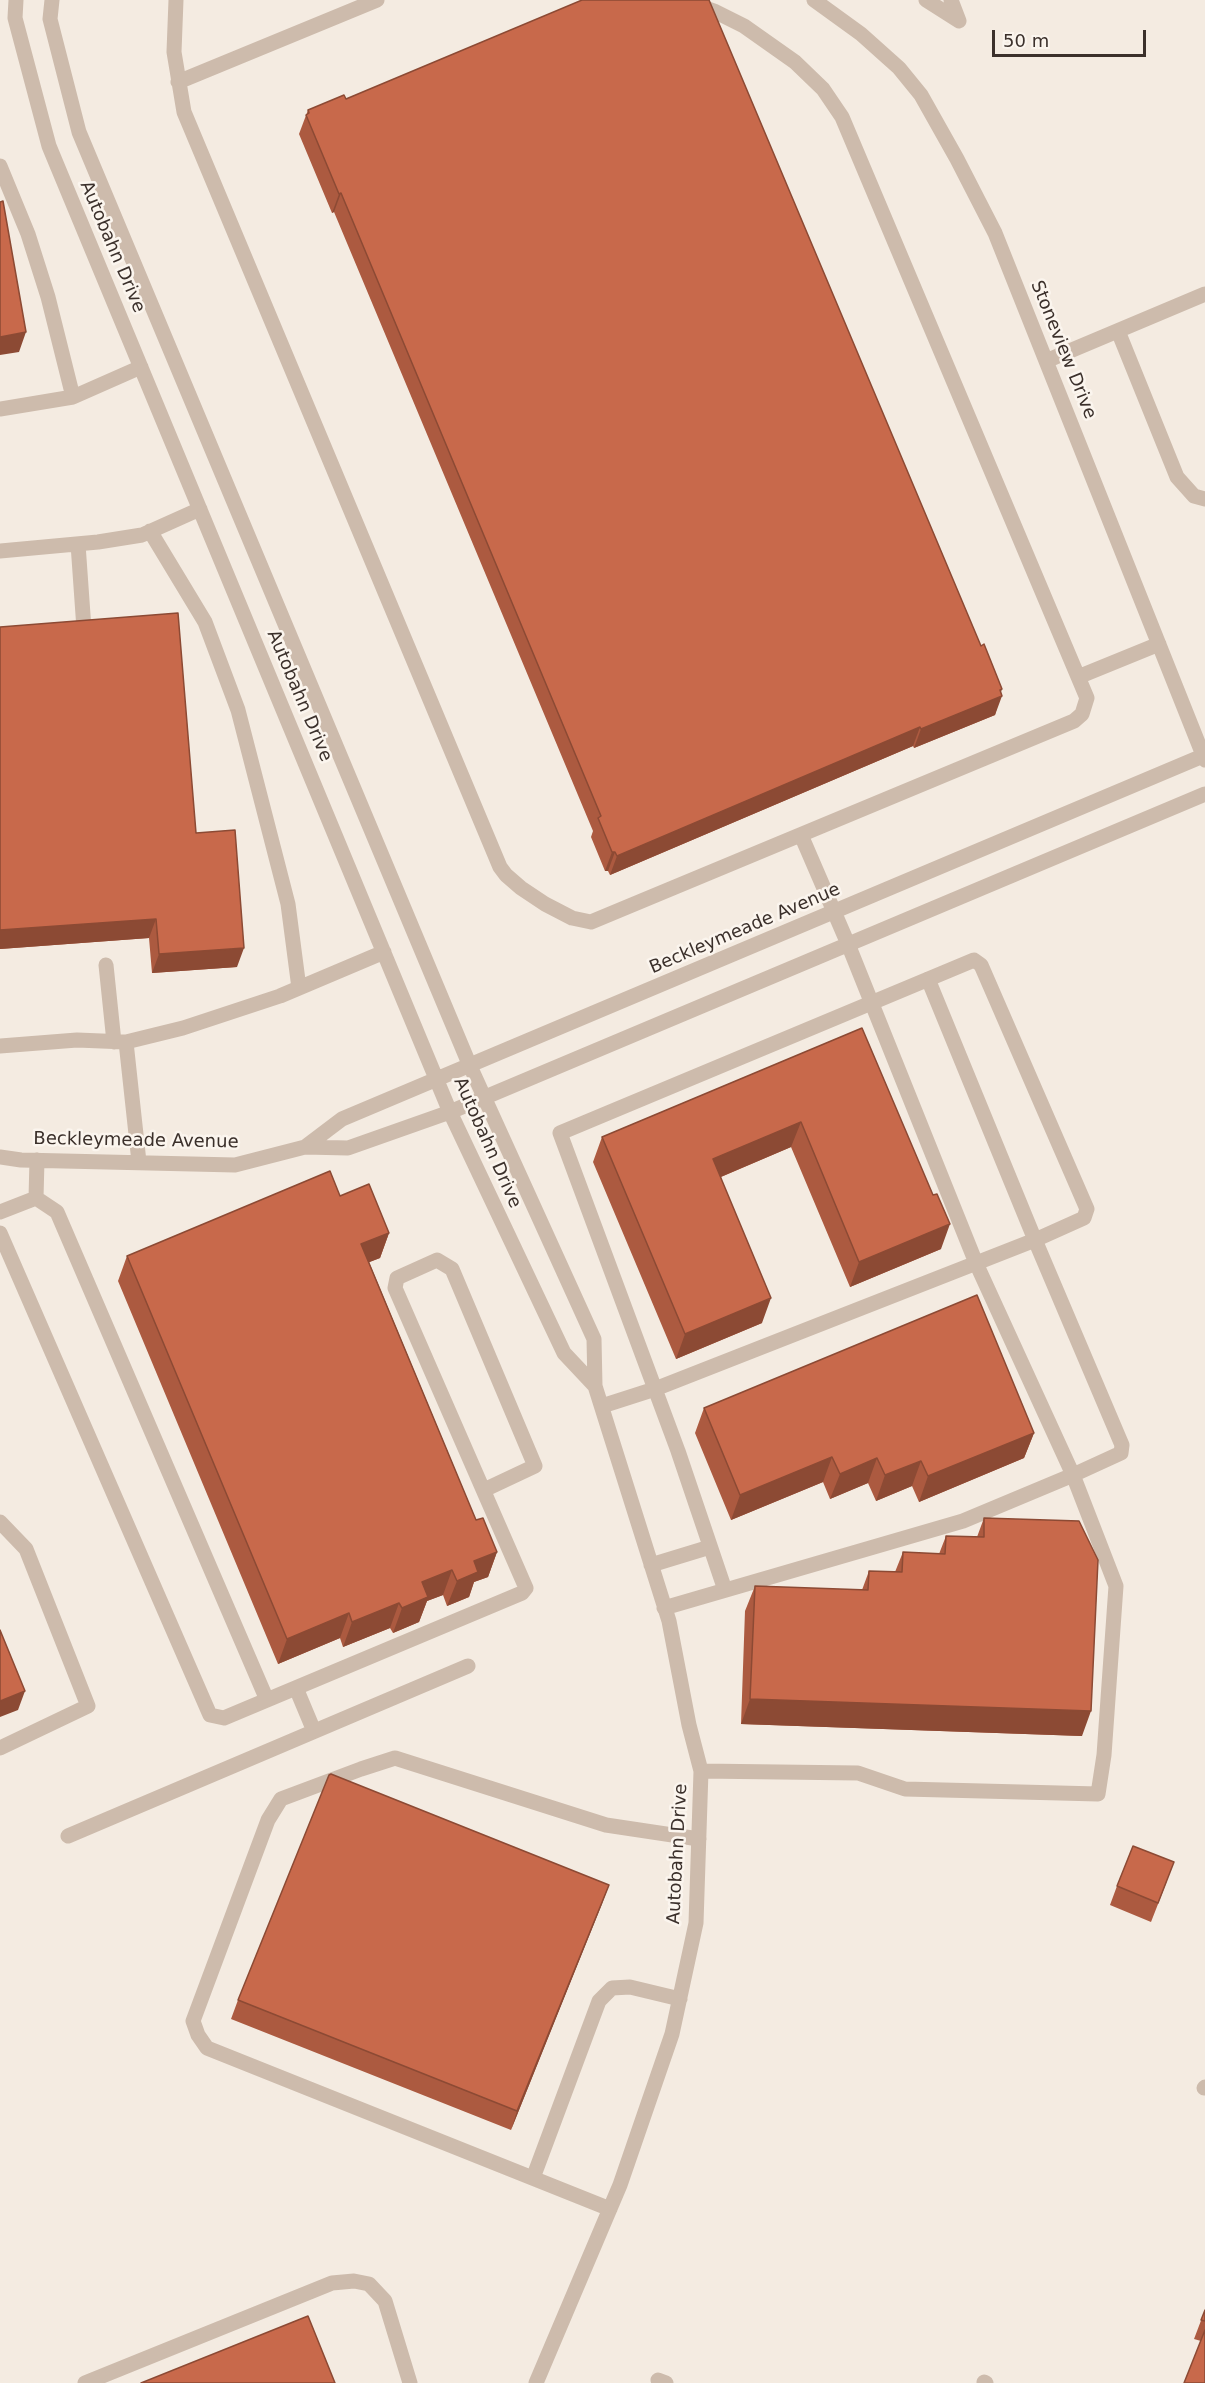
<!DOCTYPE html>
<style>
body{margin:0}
#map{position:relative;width:1205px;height:2383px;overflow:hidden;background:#f4ebe1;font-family:"DejaVu Sans",sans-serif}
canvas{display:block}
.scale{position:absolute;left:992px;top:30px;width:154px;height:27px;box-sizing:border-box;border:3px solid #3b302b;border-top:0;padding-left:8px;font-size:18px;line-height:21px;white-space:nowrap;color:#3b302b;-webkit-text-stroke:4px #fbf5ee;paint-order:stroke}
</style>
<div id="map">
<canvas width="1205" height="2383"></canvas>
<div class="scale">50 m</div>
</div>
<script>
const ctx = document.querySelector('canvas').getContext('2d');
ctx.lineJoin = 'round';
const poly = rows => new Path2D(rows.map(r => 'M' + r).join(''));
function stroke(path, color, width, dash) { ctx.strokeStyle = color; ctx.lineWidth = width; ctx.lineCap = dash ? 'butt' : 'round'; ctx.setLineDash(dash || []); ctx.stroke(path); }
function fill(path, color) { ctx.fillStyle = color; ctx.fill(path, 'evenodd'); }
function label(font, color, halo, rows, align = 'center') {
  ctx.font = font + ' "DejaVu Sans",sans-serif'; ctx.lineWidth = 5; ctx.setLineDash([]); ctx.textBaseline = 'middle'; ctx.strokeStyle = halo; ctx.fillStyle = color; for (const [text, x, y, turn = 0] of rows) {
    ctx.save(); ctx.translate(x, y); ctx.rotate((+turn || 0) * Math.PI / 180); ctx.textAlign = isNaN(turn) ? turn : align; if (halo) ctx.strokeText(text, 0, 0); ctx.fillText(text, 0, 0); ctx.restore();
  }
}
const minor = poly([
 [16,0,15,18,49,146,450,1112,564,1353,595,1386],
 [52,0,50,19,79,132,470,1066,594,1339,595,1386,669,1621,689,1725,701,1771,696,1923,672,2034,620,2185,536,2383],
 [176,0,174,52,184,112,500,867,506,875,521,888,545,904,572,918,591,922,1074,721,1082,714,1087,698,842,117,823,89,795,62,744,26,714,11,683,0],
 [814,0,861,34,899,68,921,95,957,159,995,233,1205,760],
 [926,0,959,21,951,0],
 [178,82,377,0],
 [0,166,28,234,48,297,73,397],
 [1118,331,1177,477,1194,496,1205,499],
 [1046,361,1205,294],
 [0,409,73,397,141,367],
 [150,531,205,622,238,710,288,904,299,988],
 [78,544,84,629],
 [0,551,98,542,142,535,200,509],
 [1078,677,1159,644],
 [106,965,114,1042],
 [0,1046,77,1040,126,1042],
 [305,1147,342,1119,1205,755],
 [0,1157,21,1160,235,1165,305,1147,348,1148,450,1112,1205,794],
 [139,1162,126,1042,183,1028,280,996,384,952],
 [36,1198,57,1212,267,1700],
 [0,1212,36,1198,37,1160],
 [0,1233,210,1715,224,1718,522,1593,526,1588,395,1288,397,1278,437,1260,452,1269,535,1466,484,1490],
 [602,1406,655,1389,1035,1240,928,979],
 [0,1522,26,1549,88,1706,0,1748],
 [651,1565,710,1547],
 [664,1608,963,1521,1073,1475,976,1263,848,944,801,835],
 [296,1688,314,1731],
 [701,1771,858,1773,905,1789,1098,1794,1104,1755,1116,1586,1073,1475,1121,1453,1122,1445,1035,1240,1084,1218,1087,1209,981,965,974,960,560,1133,678,1451,725,1590],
 [68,1836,468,1666],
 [1204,2088,1205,2087],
 [533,2178,599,2001,612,1988,630,1987,680,1999],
 [610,2209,207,2048,198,2035,193,2021,268,1820,281,1799,361,1769,395,1758,606,1825,699,1839],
 [658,2380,666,2383],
 [984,2382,986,2383],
 [85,2383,332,2283,354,2281,369,2284,385,2301,410,2383]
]);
const wall = poly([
 [346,99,1001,693,995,715,914,748,913,746,610,875,608,871,605,871,591,837,593,831,334,212,332,213,299,134,308,110],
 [0,627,196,833,237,967,152,973,149,938,0,949],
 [862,1028,941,1249,850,1287,791,1147,721,1177,762,1323,676,1359,593,1162,602,1137],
 [340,1196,389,1233,380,1258,369,1262,476,1520,497,1552,488,1577,474,1582,469,1597,447,1606,443,1595,427,1601,419,1622,393,1633,390,1628,343,1647,340,1638,278,1664,118,1281,127,1256],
 [704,1408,1034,1433,1024,1458,919,1502,912,1486,876,1501,868,1483,830,1499,823,1482,731,1520,695,1433],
 [984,1518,1082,1736,741,1724,745,1611,755,1586,862,1590,869,1571,895,1572,903,1552,939,1554,946,1536,977,1537],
 [1167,1881,1151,1922,1110,1905,1117,1886],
 [609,1885,511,2130,231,2019,238,2000],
 [1205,2310,1205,2383,1201,2341,1194,2339]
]);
const shadedWall = poly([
 [341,193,334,212,332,213,339,194],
 [26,332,19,352,0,355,0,337],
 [1002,689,999,697,1002,696,995,715,914,748,921,729],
 [920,727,913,746,610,875,617,856],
 [612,852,615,852,608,871,605,871],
 [156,919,149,938,0,949,0,930],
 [244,948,237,967,152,973,159,954],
 [801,1122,791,1147,704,1184,713,1159],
 [950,1224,941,1249,850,1287,859,1262],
 [389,1233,380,1258,352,1269,361,1244],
 [771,1298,762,1323,676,1359,685,1334],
 [1034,1433,1024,1458,919,1502,928,1476],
 [832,1457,823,1482,731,1520,740,1495],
 [877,1458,868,1483,830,1499,840,1474],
 [921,1461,912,1486,876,1501,885,1475],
 [497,1552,488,1577,474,1582,469,1597,447,1606,457,1581,474,1561],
 [452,1570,443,1595,427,1601,419,1622,393,1633,402,1608,422,1582],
 [399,1603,390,1628,343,1647,352,1622],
 [349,1613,340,1638,278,1664,287,1639],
 [25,1691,18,1710,0,1717,0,1701],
 [750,1699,1091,1711,1082,1736,741,1724],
 [609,1885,602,1904,511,2130,517,2111]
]);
const building = poly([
 [582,0,709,0,981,646,984,644,1002,689,1000,690,1002,696,921,729,920,727,617,856,615,852,612,852,598,818,601,816,341,193,339,194,306,115,309,113,308,110,344,95,346,99,582,0],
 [3,201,26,332,0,337,0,202,3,201],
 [178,613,196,833,235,830,244,948,159,954,156,919,0,930,0,627,178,613],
 [862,1028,933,1195,937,1194,950,1224,859,1262,801,1122,713,1159,771,1298,685,1334,602,1137,862,1028],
 [330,1171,340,1196,369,1184,389,1233,361,1244,476,1520,483,1518,497,1552,474,1561,478,1572,457,1581,452,1570,422,1582,428,1597,402,1608,399,1603,352,1622,349,1613,287,1639,127,1256,330,1171],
 [977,1295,1034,1433,928,1476,921,1461,885,1475,877,1458,840,1474,832,1457,740,1495,704,1408,977,1295],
 [984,1518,1079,1521,1098,1560,1091,1711,750,1699,755,1586,868,1590,869,1571,902,1572,903,1552,945,1554,946,1536,984,1537,984,1518],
 [0,1630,25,1691,0,1701,0,1630],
 [331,1774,609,1885,517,2111,238,2000,329,1775,331,1774],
 [1133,1846,1174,1862,1158,1903,1117,1886,1133,1846],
 [1205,2310,1205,2321,1201,2320,1205,2310],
 [308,2316,335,2383,141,2383,308,2316],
 [1205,2330,1205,2383,1184,2383,1205,2330]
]);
const streetNames = [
 ["Autobahn Drive",112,247,67],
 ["Stoneview Drive",1063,350,68],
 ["Autobahn Drive",299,696,67],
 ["Beckleymeade Avenue",745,929,-23],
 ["Beckleymeade Avenue",136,1141,1],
 ["Autobahn Drive",487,1143,66],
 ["Autobahn Drive",678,1854,-87]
];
stroke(minor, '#cdbbac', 15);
fill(wall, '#ac5a40');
fill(shadedWall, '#8c4a34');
fill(building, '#c8694b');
stroke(building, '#8c4a34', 1.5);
label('18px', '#3b302b', '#fbf5ee', streetNames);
</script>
